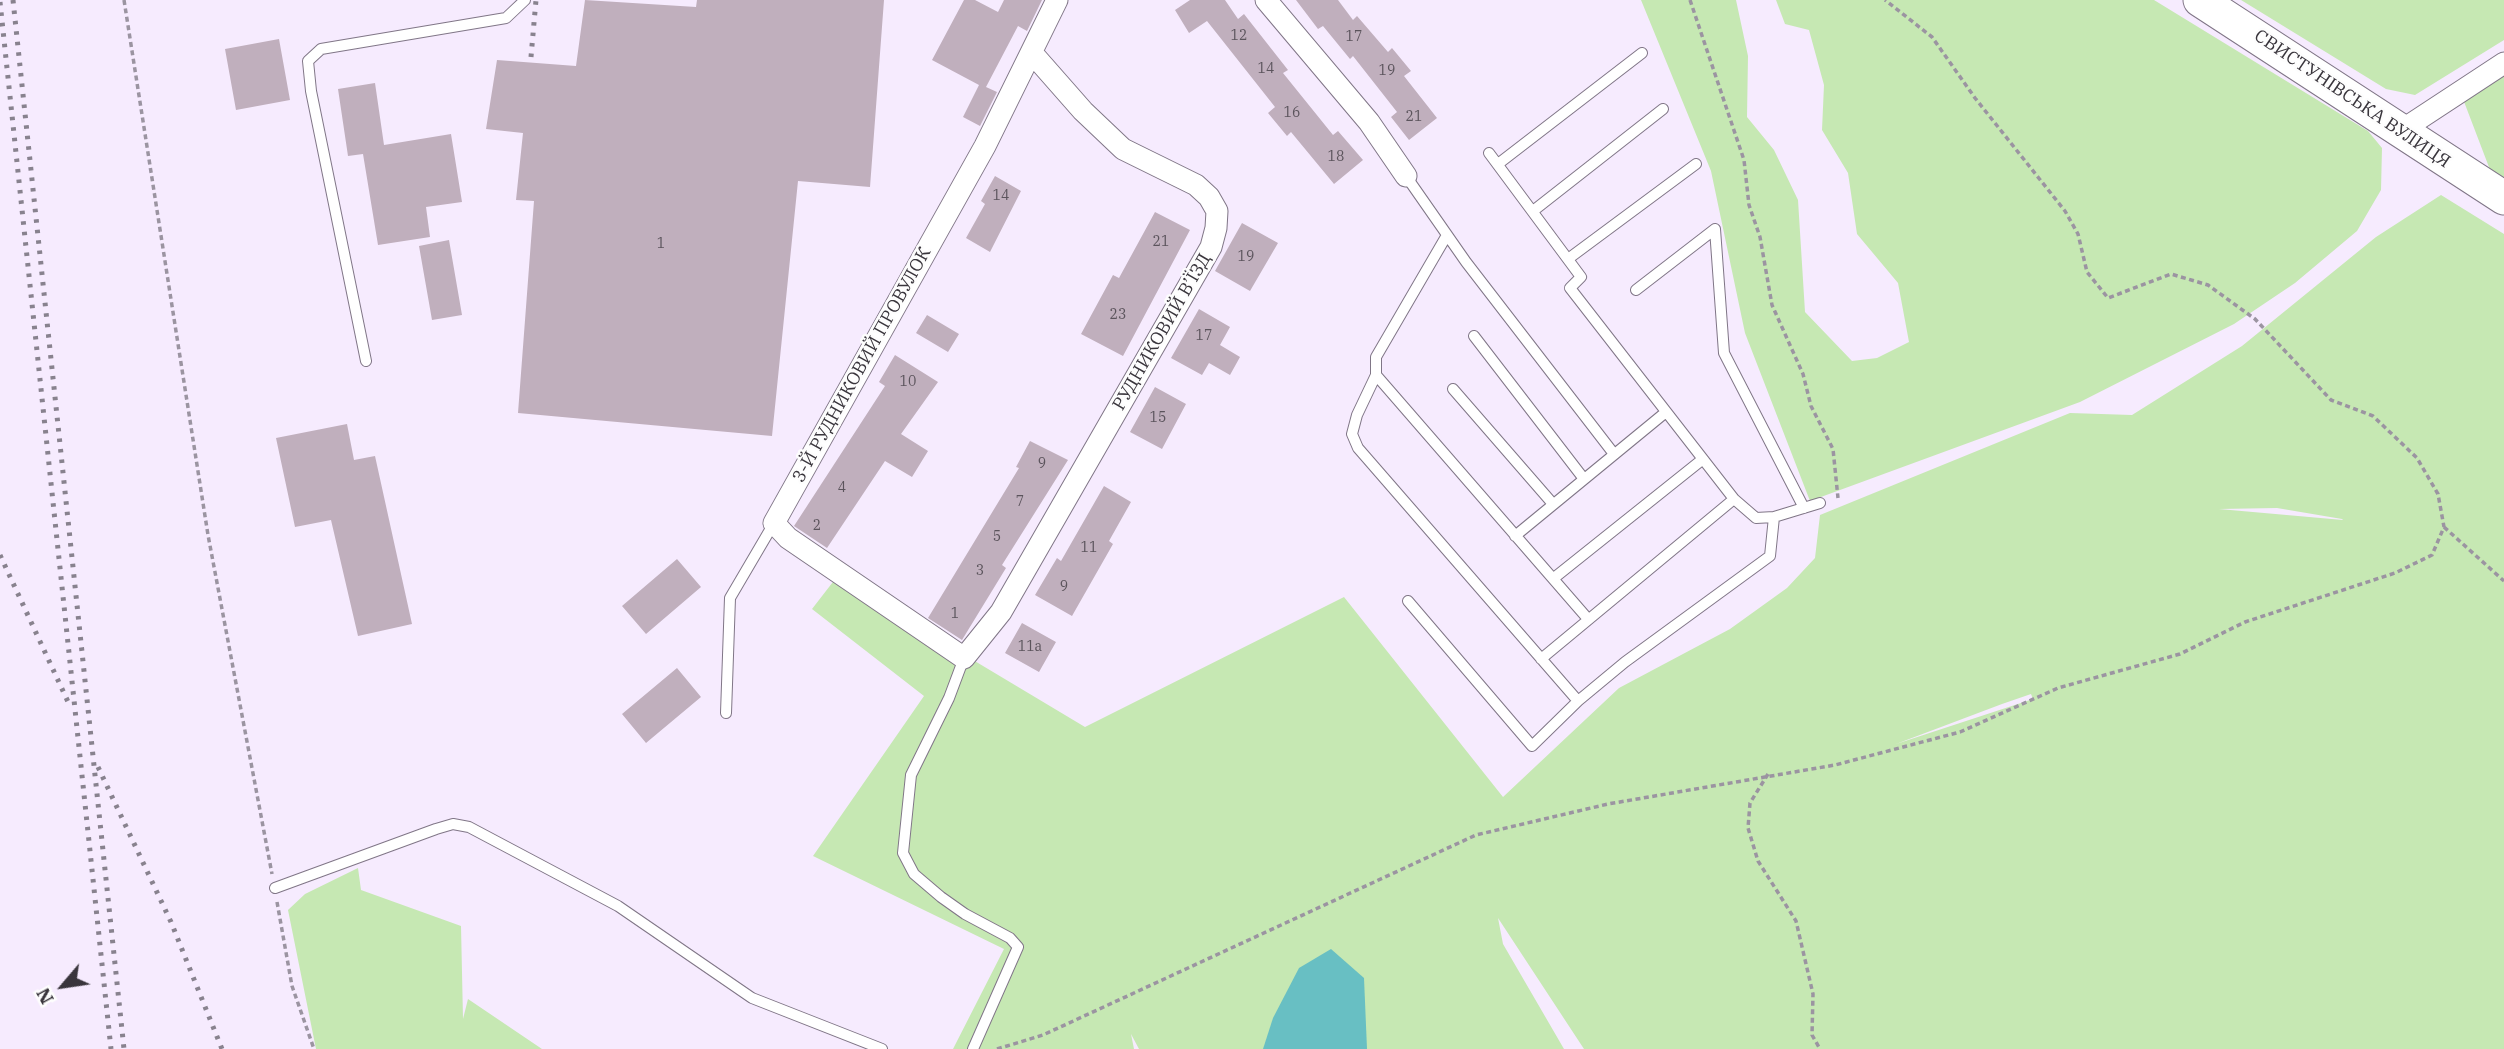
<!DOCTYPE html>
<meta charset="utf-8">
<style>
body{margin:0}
#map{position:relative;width:2504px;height:1049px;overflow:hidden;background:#f6ebfe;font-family:"IBM Plex Serif",serif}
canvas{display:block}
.north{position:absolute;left:28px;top:951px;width:70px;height:70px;-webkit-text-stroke:5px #fdfdfd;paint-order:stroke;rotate:241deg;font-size:19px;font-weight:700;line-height:28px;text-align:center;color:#39353c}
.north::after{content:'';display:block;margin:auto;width:24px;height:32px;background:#39353c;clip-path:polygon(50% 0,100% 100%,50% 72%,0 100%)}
</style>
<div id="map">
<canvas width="2504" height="1049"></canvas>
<div class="north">N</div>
</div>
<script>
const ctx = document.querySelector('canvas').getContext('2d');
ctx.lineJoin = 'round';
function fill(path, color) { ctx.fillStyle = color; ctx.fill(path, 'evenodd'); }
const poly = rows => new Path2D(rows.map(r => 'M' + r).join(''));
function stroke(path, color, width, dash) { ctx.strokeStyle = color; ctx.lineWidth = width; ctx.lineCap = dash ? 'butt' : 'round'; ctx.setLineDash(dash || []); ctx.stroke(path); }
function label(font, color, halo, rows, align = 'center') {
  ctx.font = font + ' "IBM Plex Serif",serif'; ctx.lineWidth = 5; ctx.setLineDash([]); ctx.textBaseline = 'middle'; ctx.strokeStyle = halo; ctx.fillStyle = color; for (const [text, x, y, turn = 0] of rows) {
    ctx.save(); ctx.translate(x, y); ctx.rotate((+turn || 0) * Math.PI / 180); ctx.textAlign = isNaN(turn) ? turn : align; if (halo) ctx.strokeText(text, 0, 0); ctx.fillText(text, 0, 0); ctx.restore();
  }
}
const green = poly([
 [1641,0,1736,0,1748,56,1747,117,1774,150,1798,200,1805,312,1852,361,1877,358,1909,342,1898,283,1857,234,1848,173,1822,130,1824,85,1809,30,1785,24,1776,0,2154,0,2368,131,2382,148,2381,190,2357,231,2295,283,2234,324,2080,402,1810,501,1745,333,1711,171],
 [2241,0,2504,0,2504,40,2415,95,2386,89],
 [2504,73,2504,198,2500,196,2463,99],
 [2441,195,2504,234,2504,1049,1584,1049,1498,918,1503,944,1564,1049,1139,1049,1131,1034,1134,1049,953,1049,1004,949,813,856,924,696,812,609,836,578,1085,727,1344,597,1503,797,1619,688,1730,629,1787,588,1815,558,1820,515,2070,413,2132,415,2242,346,2376,237],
 [2277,508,2342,519,2343,520,2219,509],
 [2031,694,2033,699,1896,744,2002,704],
 [358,868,361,890,461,926,463,1019,468,999,542,1049,316,1049,288,910,305,894]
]);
const water = poly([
 [1331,949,1364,978,1367,1049,1263,1049,1273,1018,1299,968]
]);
const building = poly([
 [585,0,696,7,697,0,884,0,870,187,798,181,772,436,518,413,534,201,516,200,523,133,486,129,497,60,576,66],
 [964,0,975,0,998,12,1004,0,1042,0,1027,31,1018,26,986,87,997,92,980,126,963,117,979,85,932,60],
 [1190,0,1225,0,1238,19,1244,14,1288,70,1283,73,1333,135,1338,131,1363,160,1334,184,1291,132,1287,136,1268,113,1275,107,1207,21,1189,33,1175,10],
 [1296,0,1338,0,1353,20,1357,16,1388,52,1392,48,1411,71,1404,76,1437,118,1409,140,1391,117,1397,112,1353,56,1350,59,1323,26,1318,29],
 [279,39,290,100,236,110,225,49],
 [375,83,384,145,451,134,462,202,426,207,430,237,378,245,363,154,348,156,338,89],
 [995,176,1021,191,990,252,966,238,985,204,981,201],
 [1155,212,1190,230,1123,356,1081,334,1113,275,1119,278],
 [1242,223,1278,243,1250,291,1215,271],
 [449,240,462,315,432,320,419,246],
 [1199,309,1230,327,1220,345,1240,357,1230,375,1209,363,1202,375,1171,358],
 [927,315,959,334,948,352,916,333],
 [895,355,938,382,901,434,928,451,912,477,885,461,827,548,794,526,885,386,879,382],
 [1155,387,1186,404,1162,449,1130,432],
 [347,424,354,460,375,456,412,624,358,636,331,520,295,527,276,438],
 [1030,441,1068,460,1002,565,1006,568,962,640,928,618,1019,468,1016,467],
 [1104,486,1131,502,1109,541,1113,544,1072,616,1035,595,1057,558,1061,561],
 [677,559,701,587,646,634,622,606],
 [1022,623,1056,642,1039,672,1005,653],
 [677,668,701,697,646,743,622,714]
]);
const path = poly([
 [124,0,208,535,272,874],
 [1690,0,1744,160,1749,205,1760,237,1772,305,1803,374,1811,406,1833,449,1838,498],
 [2444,527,2504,581],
 [1768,774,1750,803,1748,828,1758,861,1796,921,1813,994,1812,1035,1820,1049],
 [277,902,292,986,314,1049],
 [997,1049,1043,1035,1476,835,1608,804,1835,765,1960,732,2058,688,2180,654,2245,622,2395,573,2432,555,2444,527,2438,494,2417,458,2373,416,2331,400,2255,319,2208,285,2171,274,2108,298,2087,272,2078,234,2065,211,1975,98,1932,37,1885,0]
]);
const lane = poly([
 [1489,153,1581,277,1570,288,1734,499,1756,518,1774,517,1820,503],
 [1498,164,1642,53],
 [1406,176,1466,262,1614,454],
 [1533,211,1663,109],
 [1447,235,1376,357,1376,375,1357,415,1352,434,1358,448,1578,701],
 [1568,259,1696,164],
 [1636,290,1715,229,1724,353,1804,508],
 [1474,336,1584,479],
 [366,361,311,91,308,61,321,49,506,18,525,0],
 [1376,375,1588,619],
 [1453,389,1553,504],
 [1515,536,1666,412],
 [1554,578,1703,459],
 [1408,601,1532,746,1578,701,1625,662,1770,556,1774,517],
 [964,658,949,698,911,775,903,853,914,874,941,897,965,914,1010,938,1018,947,973,1049],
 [1541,659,1734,499],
 [726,713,730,598,774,523],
 [275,888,436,829,453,824,469,827,618,906,752,998,882,1049]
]);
const street = poly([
 [1266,0,1369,122,1406,176],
 [1032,53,1083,111,1123,149,1196,185,1209,197,1217,211,1216,228,1211,247,1001,612,964,658,788,538,774,523,985,146,1057,0],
 [2399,132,2504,63]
]);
const primary = poly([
 [2200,0,2504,198]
]);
const rail = poly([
 [13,0,124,1049],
 [0,2,111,1049],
 [531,57,536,0],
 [0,555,69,704],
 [98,767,171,922,222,1049]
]);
const numberNames = [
 ["12",1239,36],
 ["17",1354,37],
 ["14",1266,69],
 ["19",1387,71],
 ["16",1292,113],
 ["21",1414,117],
 ["18",1336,157],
 ["14",1001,196],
 ["21",1161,242],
 ["1",661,244],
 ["19",1246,257],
 ["23",1118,315],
 ["17",1204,336],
 ["10",908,382],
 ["15",1158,418],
 ["9",1042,464],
 ["4",842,488],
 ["7",1020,502],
 ["2",817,526],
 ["5",997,537],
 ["11",1089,548],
 ["3",980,571],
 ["9",1064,587],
 ["1",955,614],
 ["11а",1030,647]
];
const streetNames = [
 ["СВИСТУНІВСЬКА ВУЛИЦЯ",2352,99,34],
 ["РУДНИКОВИЙ В’ЇЗД",1162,332,-60],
 ["3-Й РУДНИКОВИЙ ПРОВУЛОК",862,365,-61]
];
fill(green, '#c6e8b3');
fill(water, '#68bfc3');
fill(building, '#c0afbd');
stroke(lane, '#807687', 12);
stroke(street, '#807687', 23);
stroke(primary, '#807687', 35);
stroke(path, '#9b94a1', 3.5, [5, 3.5]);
stroke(lane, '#fff', 10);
stroke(street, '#fff', 21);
stroke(primary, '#fff', 33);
stroke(rail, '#88828e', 5, [3.5, 7]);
label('14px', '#5b545c', null, numberNames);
label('18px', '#39353c', '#fdfdfd', streetNames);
</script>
